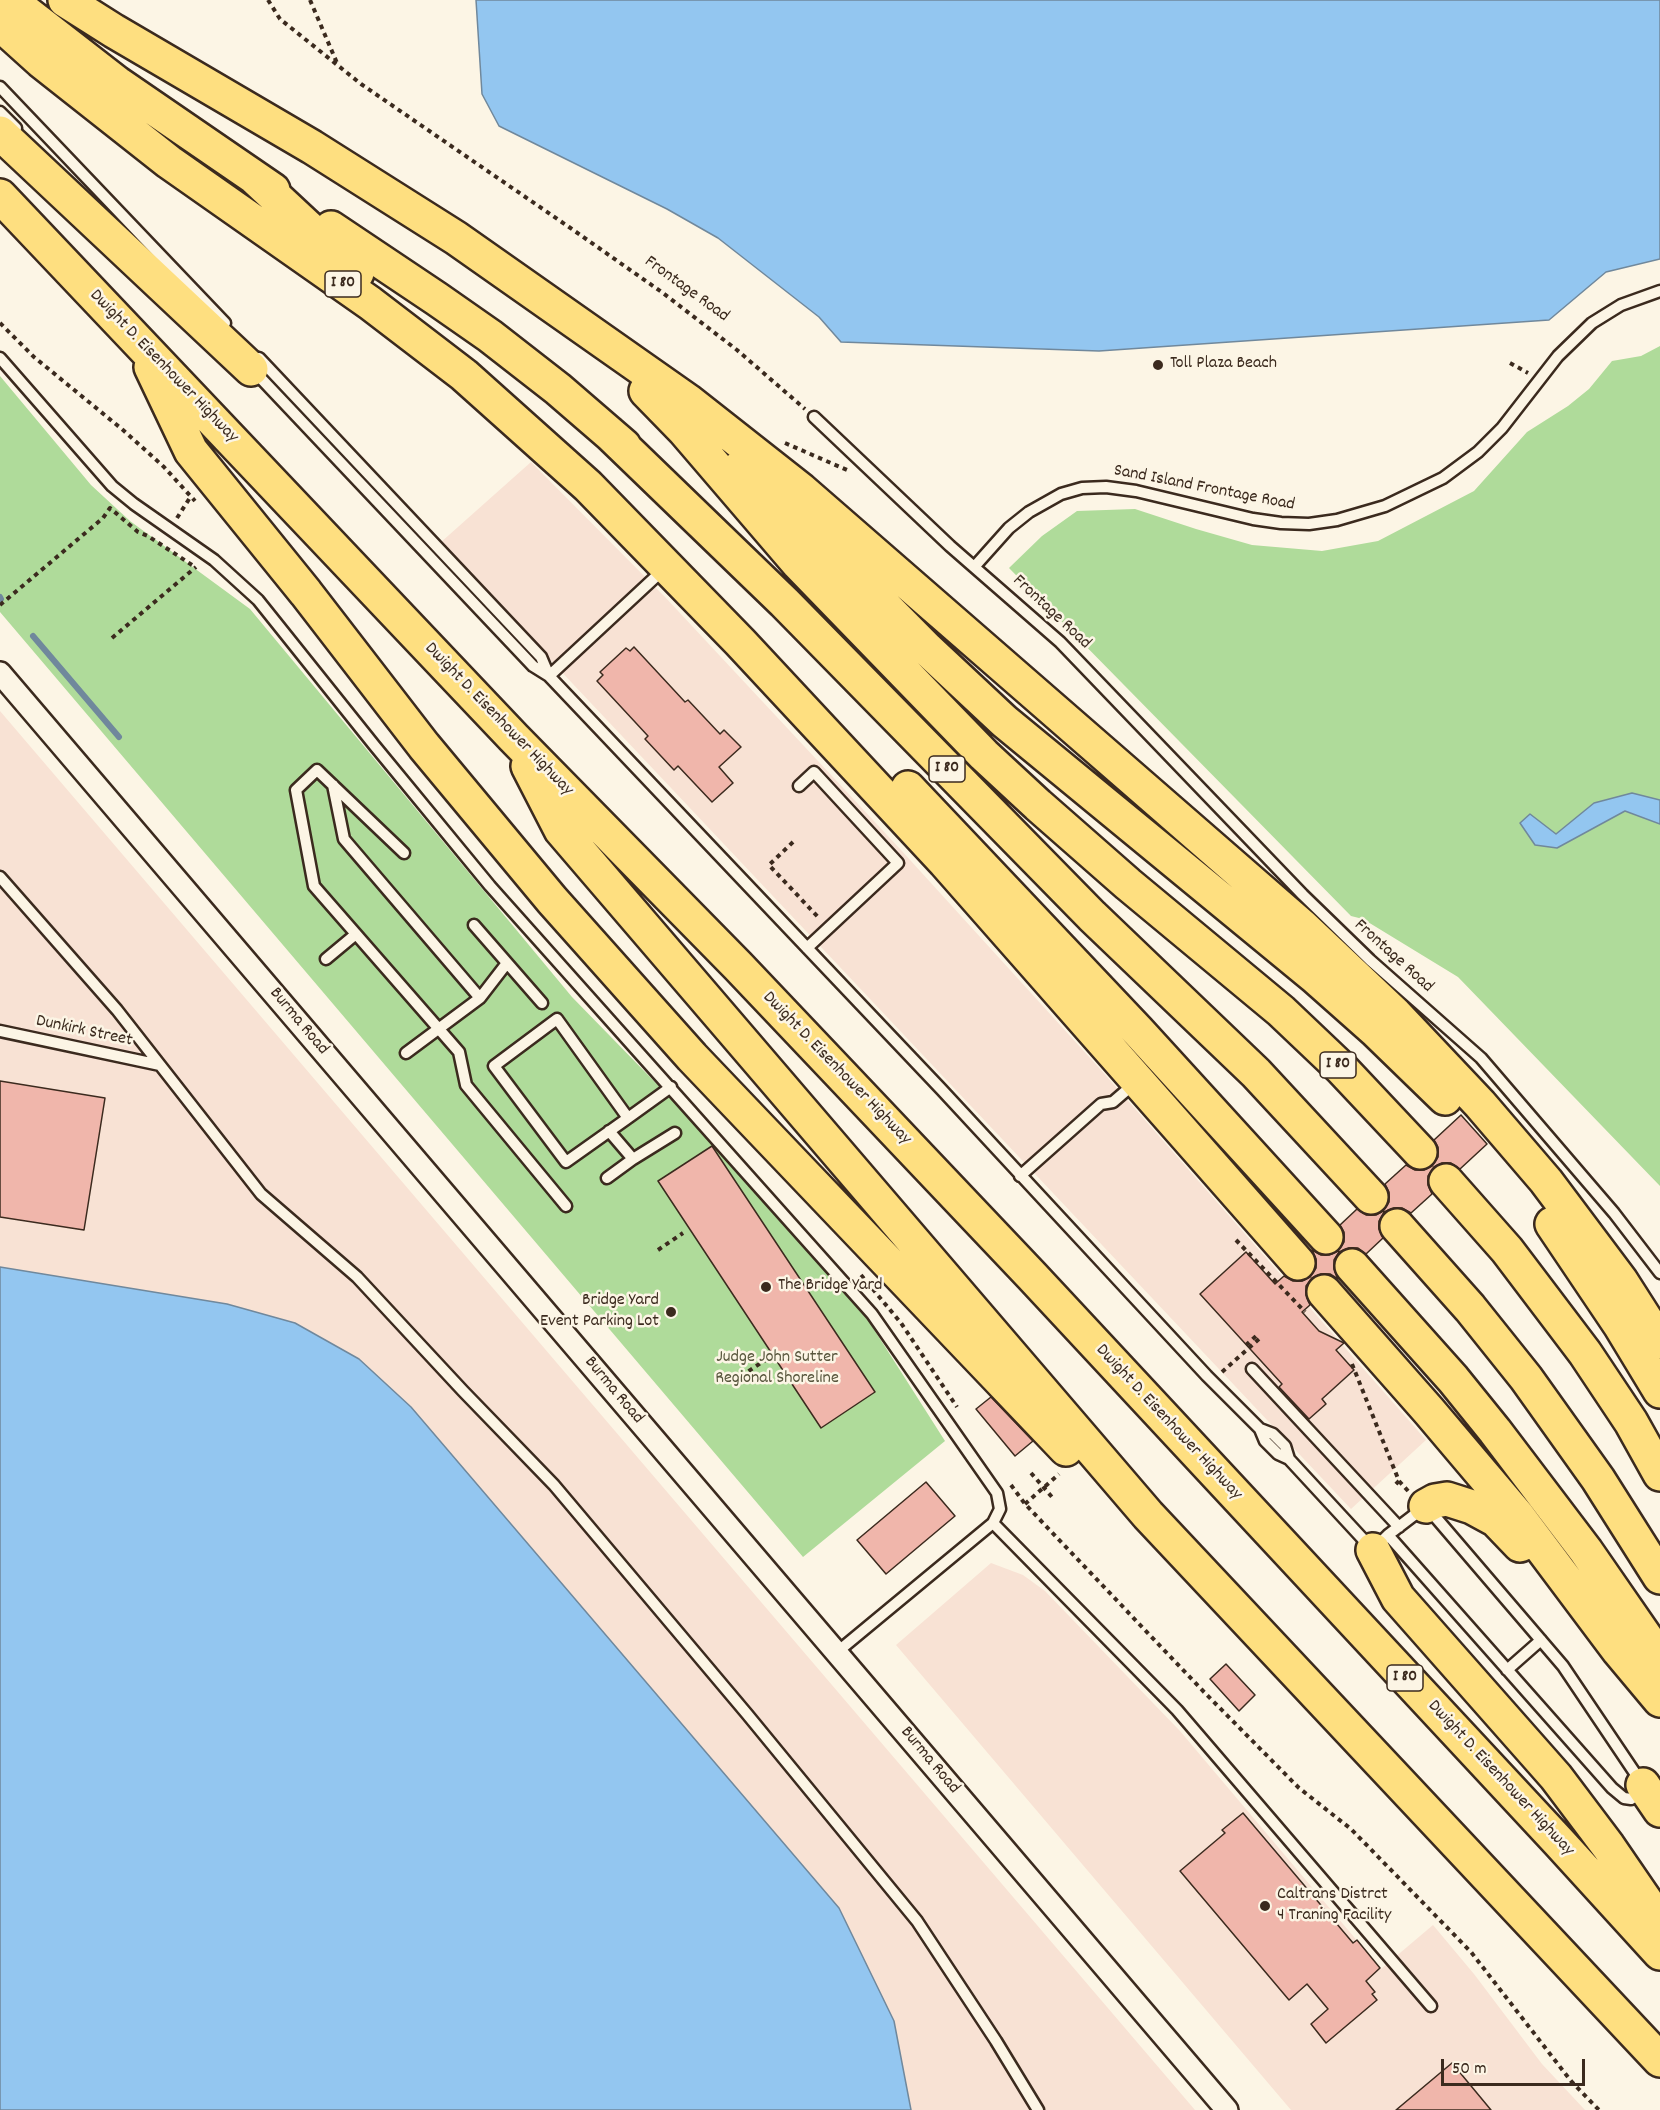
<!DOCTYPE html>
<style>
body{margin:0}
#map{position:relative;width:1660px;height:2110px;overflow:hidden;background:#fcf5e5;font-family:Dekko,sans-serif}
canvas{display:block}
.scale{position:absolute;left:1441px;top:2059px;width:144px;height:27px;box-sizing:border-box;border:3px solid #3b2a1e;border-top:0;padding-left:8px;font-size:18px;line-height:21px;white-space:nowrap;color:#3b2a1e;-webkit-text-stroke:4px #fcf5e5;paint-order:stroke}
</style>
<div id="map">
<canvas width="1660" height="2110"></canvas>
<div class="scale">50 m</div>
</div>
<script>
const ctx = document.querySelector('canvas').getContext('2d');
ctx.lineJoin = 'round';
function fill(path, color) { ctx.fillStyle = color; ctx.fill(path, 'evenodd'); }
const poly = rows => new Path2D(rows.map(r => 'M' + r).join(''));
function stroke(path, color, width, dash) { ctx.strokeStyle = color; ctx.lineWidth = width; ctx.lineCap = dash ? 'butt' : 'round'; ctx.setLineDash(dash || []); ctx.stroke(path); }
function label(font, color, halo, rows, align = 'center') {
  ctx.font = font + ' Dekko,sans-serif'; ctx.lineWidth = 5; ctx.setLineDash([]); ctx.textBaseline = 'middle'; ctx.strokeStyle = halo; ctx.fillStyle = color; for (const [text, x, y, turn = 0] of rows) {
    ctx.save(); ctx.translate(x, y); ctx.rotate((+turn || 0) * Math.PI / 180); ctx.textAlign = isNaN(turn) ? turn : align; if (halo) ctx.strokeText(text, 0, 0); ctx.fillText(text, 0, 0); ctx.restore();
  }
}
const built = poly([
 [531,462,665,597,901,850,1101,1070,1426,1440,1351,1509,440,543],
 [0,711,1195,2110,911,2110,894,2021,839,1908,411,1407,359,1359,295,1323,227,1304,0,1267],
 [991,1563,1023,1575,1045,1591,1180,1731,1381,1969,1433,1925,1474,1974,1542,2064,1585,2110,1291,2110,896,1645]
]);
const green = poly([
 [1660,346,1660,1186,1458,977,1363,919,1351,916,1009,568,1042,536,1077,511,1135,509,1196,529,1252,545,1322,551,1378,541,1474,491,1527,432,1568,406,1589,389,1612,361,1641,356],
 [0,376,91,485,130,521,250,609,572,997,688,1116,868,1320,945,1441,803,1557,0,612]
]);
const water = poly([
 [476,0,1660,0,1660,259,1606,272,1549,320,1099,351,841,342,819,317,718,238,667,209,499,126,482,94,476,0],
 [1632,793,1660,800,1660,824,1625,811,1557,848,1535,845,1520,823,1530,814,1556,834,1594,803,1632,793],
 [0,1267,227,1304,295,1323,359,1359,411,1407,839,1908,894,2021,911,2110,0,2110,0,1267]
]);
const stream = poly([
 [0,597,1,599],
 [33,636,119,737]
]);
const building = poly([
 [634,647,685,702,688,700,720,734,724,730,741,747,719,767,733,783,712,802,678,766,674,770,645,739,648,736,597,681,603,675,600,672,626,648,630,651,634,647],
 [0,1081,105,1098,84,1230,0,1217,0,1081],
 [1461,1115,1487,1144,1460,1169,1451,1163,1442,1163,1434,1167,1428,1176,1428,1185,1432,1194,1411,1213,1402,1208,1394,1208,1384,1212,1379,1221,1379,1229,1383,1238,1366,1254,1358,1248,1349,1248,1339,1252,1334,1260,1334,1269,1338,1279,1330,1274,1321,1274,1312,1278,1306,1286,1306,1295,1310,1305,1302,1312,1319,1331,1344,1343,1336,1350,1354,1370,1322,1399,1326,1404,1309,1419,1279,1387,1282,1384,1200,1294,1246,1252,1275,1284,1284,1276,1293,1281,1302,1281,1310,1277,1316,1268,1316,1259,1312,1250,1321,1255,1329,1255,1338,1251,1344,1242,1344,1232,1340,1225,1357,1209,1366,1215,1376,1215,1383,1211,1389,1202,1389,1192,1385,1184,1406,1165,1415,1170,1424,1170,1432,1166,1438,1157,1438,1147,1434,1140,1461,1115],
 [712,1146,875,1392,821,1428,658,1181,712,1146],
 [991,1397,1033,1441,1015,1456,976,1409,991,1397],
 [926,1482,955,1516,886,1574,857,1540,926,1482],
 [1226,1664,1255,1695,1239,1711,1210,1679,1226,1664],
 [1243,1813,1353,1943,1357,1940,1380,1968,1366,1981,1375,1992,1372,1994,1377,2000,1326,2043,1311,2024,1328,2009,1307,1984,1289,2000,1180,1871,1225,1833,1222,1830,1243,1813],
 [1452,2063,1491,2110,1396,2110,1452,2063]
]);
const path = poly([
 [268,0,280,19,361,84,569,227,663,293,737,350,805,409],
 [310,0,337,63],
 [0,323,34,357,123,430,164,467,195,501],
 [1510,363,1528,373],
 [785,443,847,470],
 [177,518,191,496],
 [0,605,103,518,110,508,138,532,148,536,192,565],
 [112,638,196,567],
 [793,842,769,865,818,917],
 [1236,1240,1305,1312],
 [658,1250,683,1233],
 [861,1275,901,1323,957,1407],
 [1352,1364,1399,1481,1394,1486],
 [1222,1372,1259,1339,1256,1336,1246,1345],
 [741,1376,767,1359],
 [1031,1473,1052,1497],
 [1399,1481,1409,1492],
 [1011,1485,1025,1504,1204,1692,1299,1788,1351,1829,1471,1952,1571,2081,1599,2110],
 [1025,1504,1059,1474]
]);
const lane = poly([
 [0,87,225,323],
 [0,112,16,128],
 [0,358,112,486,134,504,214,560,258,600,374,745,490,886,872,1314,997,1493,1000,1509,993,1523,836,1653],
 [259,358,541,657,549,676],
 [254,371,533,666,549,676,941,1089,1207,1376,1260,1429,1265,1441,1278,1454,1289,1459,1373,1550,1388,1535,1426,1506,1563,1666,1643,1785,1637,1795,1631,1799,1624,1798,1612,1788,1388,1535],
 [814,417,950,546,1060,642,1303,895,1370,960,1481,1058,1614,1213,1660,1273],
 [975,566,1009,528,1029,512,1061,494,1082,488,1106,487,1136,491,1253,519,1281,523,1309,524,1337,520,1385,506,1443,478,1478,452,1502,428,1558,356,1592,323,1621,305,1660,291],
 [549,676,663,570],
 [333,785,344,839,480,998,406,1053],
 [799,786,814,772,898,863,807,948],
 [404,853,317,770,296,790,314,886,459,1052,466,1085,566,1206],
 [0,877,117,1010,261,1194,357,1277,463,1391,554,1485,747,1714,917,1921,996,2041,1038,2110],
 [474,925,542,1003],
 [326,959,356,934],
 [480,998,507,963],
 [0,1031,160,1065],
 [628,1118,557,1019,494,1066,566,1162,628,1118,671,1087],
 [609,1131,633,1159,675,1133],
 [1020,1176,1101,1104,1113,1102,1135,1083],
 [607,1178,633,1159],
 [1252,1369,1399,1527],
 [1260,1429,1273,1434,1285,1446,1289,1459],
 [993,1523,1177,1710,1431,2006],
 [1507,1670,1541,1640]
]);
const street = poly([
 [0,673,1227,2110]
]);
const highway = poly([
 [10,0,117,83,273,190],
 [65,0,114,31,312,147,456,238,688,401,801,490,1303,927,1395,1014,1480,1104,1546,1181,1621,1281,1660,1342],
 [0,24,41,61,169,162,370,303,464,375,588,486,740,642,945,862,1298,1263],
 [0,133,251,369],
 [255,178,357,273],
 [0,196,514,738,738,966,1032,1276,1558,1841,1660,1953],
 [331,228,437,299,490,336,558,389,624,446],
 [151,367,191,451,306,593,424,746,552,900,692,1057,1066,1449],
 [646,391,684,430,798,563,984,755,1038,805,1128,884,1281,1011,1341,1068,1420,1152],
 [608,432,784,602,1092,916,1256,1073,1371,1197],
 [739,468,812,533,927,649,1004,721,1314,976,1376,1031,1445,1098],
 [528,766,561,830,1148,1515,1660,2060],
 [908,788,1138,1031,1326,1237],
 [1446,1181,1507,1250,1585,1353,1631,1422,1660,1474],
 [1552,1224,1620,1325,1660,1391],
 [1397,1226,1470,1308,1526,1378,1598,1479,1660,1577],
 [1352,1266,1453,1379,1495,1431,1586,1551,1660,1658],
 [1324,1292,1429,1411,1517,1515,1619,1651,1660,1700],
 [1426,1506,1435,1501,1447,1499,1472,1507,1496,1520,1520,1545],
 [1373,1550,1398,1598,1556,1777,1608,1846,1660,1922],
 [1643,1785,1660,1810]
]);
const markers = [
 [1158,365,6,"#3b2a1e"],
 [766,1287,6,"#3b2a1e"],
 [671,1312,6,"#3b2a1e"],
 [1265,1906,6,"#3b2a1e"]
];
const shields = [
 [343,284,36],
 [947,769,36],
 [1338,1065,36],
 [1405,1678,36]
];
const shieldNames = [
 ["I 80",343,284],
 ["I 80",947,769],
 ["I 80",1338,1065],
 ["I 80",1405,1678]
];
const streetNames = [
 ["Frontage Road",686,290,36],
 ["Dwight D. Eisenhower Highway",163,367,46],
 ["Sand Island Frontage Road",1204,489,11],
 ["Frontage Road",1051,613,43],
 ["Dwight D. Eisenhower Highway",498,720,46],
 ["Frontage Road",1393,957,42],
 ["Burma Road",298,1022,50],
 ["Dunkirk Street",84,1032,12],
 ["Dwight D. Eisenhower Highway",836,1069,46],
 ["Burma Road",613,1391,50],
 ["Dwight D. Eisenhower Highway",1168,1423,47],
 ["Burma Road",929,1761,50],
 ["Dwight D. Eisenhower Highway",1500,1779,47]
];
const poiNames = [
 ["Toll Plaza Beach",1170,365],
 ["The Bridge Yard",778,1287],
 ["Bridge Yard",659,1302,"right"],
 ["Event Parking Lot",659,1323,"right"],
 ["Caltrans Distrct",1277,1896],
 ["4 Traning Facility",1277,1917]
];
const parkNames = [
 ["Judge John Sutter",777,1359],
 ["Regional Shoreline",777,1380]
];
fill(built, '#f8e2d4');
fill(green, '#afdb9a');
fill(water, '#93c6f0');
stroke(water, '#70889c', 1.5);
stroke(stream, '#70889c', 6);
fill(building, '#f0b6ab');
stroke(building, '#3b2a1e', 1.5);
stroke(lane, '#3b2a1e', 15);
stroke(street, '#3b2a1e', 26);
stroke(highway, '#3b2a1e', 38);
stroke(path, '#3b2a1e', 4, [4.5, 4.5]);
stroke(lane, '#fcf5e5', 10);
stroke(street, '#fcf5e5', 21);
stroke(highway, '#fedf80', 33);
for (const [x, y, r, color] of markers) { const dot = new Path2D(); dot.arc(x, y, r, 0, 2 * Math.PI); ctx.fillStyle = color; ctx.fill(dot); stroke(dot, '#fcf5e5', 2); }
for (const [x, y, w] of shields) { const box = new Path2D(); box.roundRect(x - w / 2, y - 13, w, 26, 4.5); ctx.fillStyle = '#fcf5e5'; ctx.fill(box); stroke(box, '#3b2a1e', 1.5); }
label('bold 16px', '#3b2a1e', null, shieldNames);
label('18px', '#3b2a1e', '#fcf5e5', streetNames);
label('18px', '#3b2a1e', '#fcf5e5', poiNames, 'left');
label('18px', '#58563d', '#fcf5e5', parkNames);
</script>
